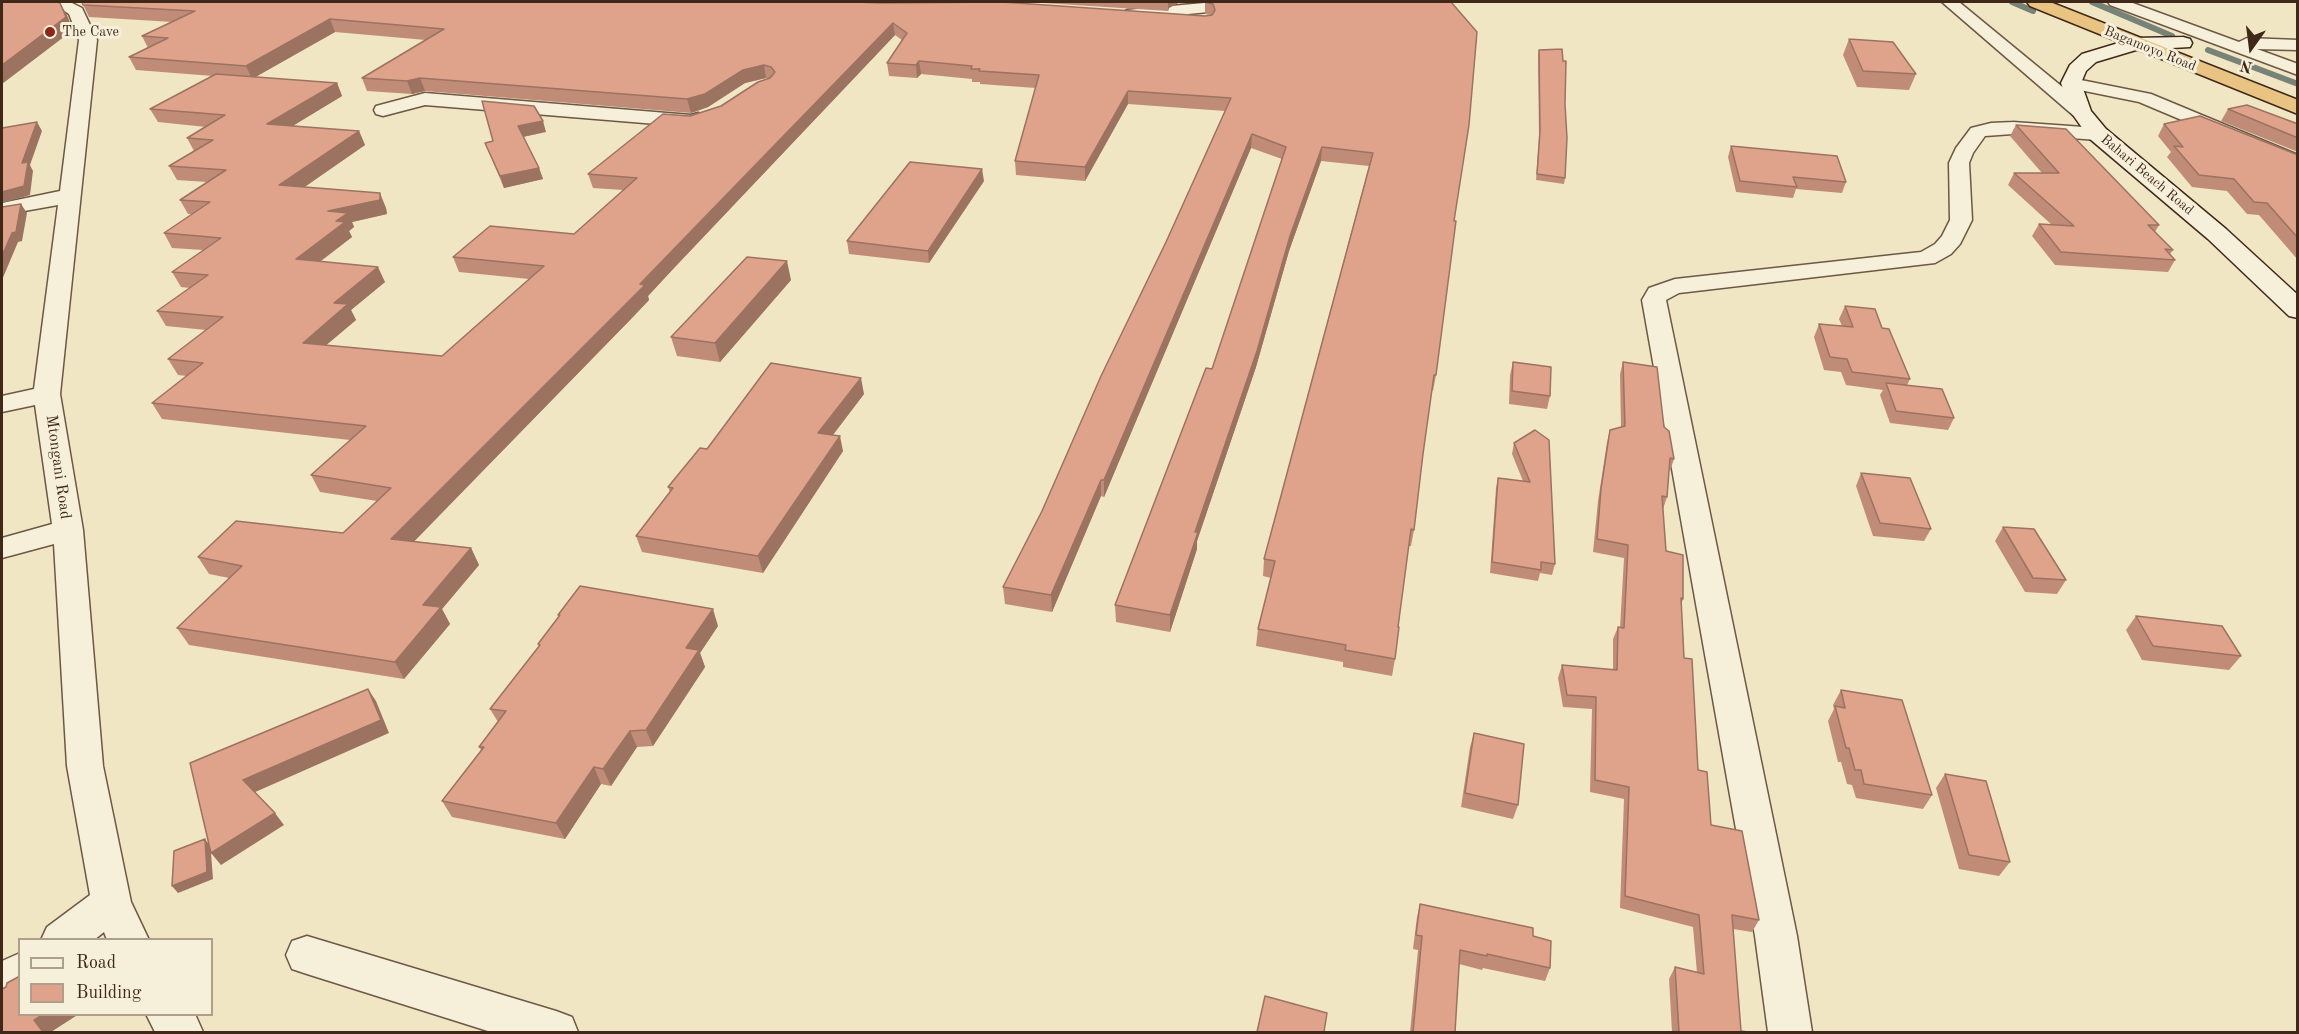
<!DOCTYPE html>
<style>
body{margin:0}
#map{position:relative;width:2299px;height:1034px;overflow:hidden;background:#f1e6c4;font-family:"Old Standard TT",serif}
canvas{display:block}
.frame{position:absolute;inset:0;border:3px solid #402819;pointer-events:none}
.legend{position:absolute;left:18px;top:938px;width:195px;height:78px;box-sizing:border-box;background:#f6efd9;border:2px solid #ad9f8c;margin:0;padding:8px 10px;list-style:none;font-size:18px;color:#402819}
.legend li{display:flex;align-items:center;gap:12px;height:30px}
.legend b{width:30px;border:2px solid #ad9f8c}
.north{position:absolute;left:2221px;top:18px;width:60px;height:60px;-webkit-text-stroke:4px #f6efd9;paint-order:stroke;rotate:194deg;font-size:16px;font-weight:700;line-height:24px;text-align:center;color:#402819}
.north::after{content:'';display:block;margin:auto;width:21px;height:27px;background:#402819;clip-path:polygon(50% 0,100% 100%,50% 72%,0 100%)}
</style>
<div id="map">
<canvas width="2299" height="1034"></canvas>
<div class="frame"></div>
<ul class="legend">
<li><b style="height:8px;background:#f6efd9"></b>Road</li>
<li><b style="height:16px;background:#dfa38b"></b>Building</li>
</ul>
<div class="north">N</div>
</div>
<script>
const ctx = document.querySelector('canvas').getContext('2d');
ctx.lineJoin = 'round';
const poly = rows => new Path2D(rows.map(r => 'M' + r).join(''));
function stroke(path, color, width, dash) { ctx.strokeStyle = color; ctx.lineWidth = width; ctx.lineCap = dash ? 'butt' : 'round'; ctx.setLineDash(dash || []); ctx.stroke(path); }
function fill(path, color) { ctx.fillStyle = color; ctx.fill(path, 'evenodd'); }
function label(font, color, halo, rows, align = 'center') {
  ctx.font = font + ' "Old Standard TT",serif'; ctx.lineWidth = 6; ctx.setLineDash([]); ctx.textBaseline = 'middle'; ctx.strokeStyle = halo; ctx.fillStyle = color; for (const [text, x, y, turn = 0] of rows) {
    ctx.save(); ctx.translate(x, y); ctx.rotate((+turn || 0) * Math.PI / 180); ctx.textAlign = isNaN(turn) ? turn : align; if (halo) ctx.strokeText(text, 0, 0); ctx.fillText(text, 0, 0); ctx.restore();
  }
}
const stream = poly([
 [2012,2,2033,11],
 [2092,2,2172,36],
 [2208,50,2298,84]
]);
const street = poly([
 [51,2,70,2,82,8,97,40,60,394,83,530,103,766,131,902,149,940,107,940,104,932,94,940,41,940,47,927,90,895,67,766,54,544,2,558,2,538,52,524,35,405,2,412,2,396,34,389,58,205,2,215,2,203,60,191,79,40,69,14,51,2],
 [1215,2,1244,2,1244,4,1242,7,1229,10,1127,20,1119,15,1127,10,1215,2],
 [1942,2,1959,2,2088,108,2091,112,2088,116,2074,116,1942,2],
 [2108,2,2130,2,2239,42,2247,38,2298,40,2298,50,2257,49,2298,64,2298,75,2110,5,2108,2],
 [2071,78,2151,94,2298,155,2298,169,2139,102,2065,87,2062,83,2065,79,2071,78],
 [425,93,691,115,698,113,705,115,708,119,705,123,693,127,425,105,383,116,376,114,374,110,376,106,425,93],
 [2013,122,2098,128,2105,130,2108,134,2105,138,2098,140,2013,134,1985,136,1973,153,1969,163,1972,220,1960,244,1951,254,1935,263,1679,293,1666,300,1797,936,1812,1032,1768,1032,1755,936,1642,300,1649,288,1675,279,1921,252,1935,244,1942,236,1950,220,1949,163,1956,148,1971,128,1991,123,2013,122],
 [307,936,556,1011,572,1017,578,1032,491,1032,307,974,292,969,286,955,292,941,307,936],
 [20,953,20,998,2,1006,2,961,20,953],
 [146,1014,195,1014,203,1032,155,1032,146,1014]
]);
const secondary = poly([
 [2183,37,2190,39,2192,43,2190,47,2136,50,2096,62,2086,71,2081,83,2091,111,2106,129,2226,229,2298,295,2298,318,2289,316,2208,239,2090,139,2071,112,2061,83,2070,65,2082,54,2135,38,2183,37]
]);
const highway = poly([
 [2027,2,2050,2,2298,100,2298,114,2030,6,2027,2]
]);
const wall = poly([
 [82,2,880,3,1205,16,1210,15,1205,14,1205,2,1212,2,1454,221,1436,375,1433,391,1432,390,1423,454,1414,530,1411,546,1409,546,1398,627,1395,659,1392,676,1343,667,1343,662,1256,646,1258,629,1271,578,1263,576,1264,559,1369,166,1321,161,1289,251,1256,367,1197,541,1197,549,1170,632,1116,622,1115,605,1212,369,1282,159,1251,148,1104,497,1101,496,1052,612,1005,604,1003,587,1042,511,1166,242,1225,111,1128,104,1085,181,1016,175,1015,161,1036,88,980,84,980,82,972,82,972,79,921,74,917,78,889,76,887,63,902,40,895,35,674,268,648,296,649,300,630,320,414,541,471,548,479,565,442,609,450,624,404,679,189,645,177,628,229,578,209,574,198,557,343,533,377,501,320,492,311,475,350,440,162,419,152,403,187,376,178,375,168,359,206,330,166,326,157,311,190,288,181,287,172,272,203,250,172,248,164,233,192,214,188,214,180,200,207,182,177,180,169,166,194,151,187,138,206,127,158,122,150,109,213,76,136,70,129,57,148,48,142,36,173,22,89,17],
 [335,32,426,40,362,78,367,91,412,94,425,91,691,113,708,107,745,83,766,78,769,78,721,106,690,116,588,174,593,188,623,190,574,234,453,257,459,272,529,279,442,356,326,345,356,320,351,310,385,282,320,262,352,237,349,231,354,227,352,222,387,214,386,208,304,187,365,145,359,131,292,126,342,96,337,83,255,77],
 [1028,2,1193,2,1178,3,1169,8,1168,11],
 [1849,39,1916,74,1909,90,1857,87,1843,55],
 [1539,50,1565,104,1565,178,1564,184,1536,180,1539,137,1538,55],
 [2228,109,2298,124,2298,152,2221,121],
 [2164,124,2298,155,2298,260,2259,215,2247,214,2227,191,2192,187,2167,157,2171,152,2158,136],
 [2016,125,2159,225,2155,232,2173,250,2170,254,2175,260,2168,272,2055,265,2032,236,2039,224,2052,225,2008,185,2014,173,2042,173,2010,136],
 [546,132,523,137,539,168,543,179,504,188,485,143],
 [1731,146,1846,182,1842,193,1796,189,1793,198,1736,192,1728,157],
 [984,181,929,263,849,254,847,241],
 [791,280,720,362,677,356,671,337],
 [1845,306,1882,328,1910,379,1907,385,1954,418,1948,430,1890,423,1880,395,1883,390,1846,385,1841,372,1824,370,1814,337,1819,324,1842,326,1839,319],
 [1513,362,1550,396,1547,409,1509,404,1510,375],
 [1623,362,1664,427,1674,459,1670,471,1669,470,1667,497,1663,509,1666,551,1683,599,1681,605,1684,658,1698,770,1711,825,1759,920,1752,932,1733,929,1741,1031,1748,1032,1672,1032,1669,979,1675,967,1697,973,1693,927,1620,908,1624,799,1590,792,1592,709,1563,707,1558,678,1562,665,1613,670,1613,639,1618,627,1620,628,1624,558,1593,552,1598,501,1607,442,1610,430,1621,427,1620,374],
 [864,394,833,435,843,451,763,573,642,552,636,536,670,492,668,487,707,449],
 [1535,430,1555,564,1552,575,1540,573,1538,581,1490,573,1496,488,1498,478,1523,481,1512,454,1514,443],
 [1861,473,1931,529,1924,541,1873,536,1856,486],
 [2003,527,2066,580,2057,594,2025,592,1995,541],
 [558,615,718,626,700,653,705,667,653,746,637,747,611,786,601,784,565,839,452,817,442,801,481,750,479,747,498,722,490,709,539,646,538,644,559,617],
 [2136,616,2241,656,2229,670,2142,660,2126,630],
 [1841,690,1932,795,1923,809,1856,798,1852,785,1847,784,1841,762,1838,762,1828,721,1834,709,1833,705],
 [1474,733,1518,805,1513,819,1461,807,1470,747],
 [1945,774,2010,862,1999,876,1959,869,1936,788],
 [1420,904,1533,936,1550,968,1545,981,1483,968,1482,970,1459,964,1455,1032,1410,1032,1418,950,1413,949,1417,917]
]);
const shadedWall = poly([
 [1168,2,1193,2,1178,3,1169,8,1168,11],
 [60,3,67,15,73,30,2,84,2,65],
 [330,19,335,32,252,79,246,66],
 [893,23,895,35,674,268,648,296,649,300,630,320,400,556,391,539,640,284],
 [919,61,921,74,917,78,916,65],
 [764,65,766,78,745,83,708,107,691,113,687,99,743,70],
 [420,78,425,91,412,94,407,81],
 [337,83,342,96,273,138,267,124],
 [1128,91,1128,104,1085,181,1085,167],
 [543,121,546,132,522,137,518,126],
 [37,122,42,131,30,165,33,171,30,195,2,203,2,192,22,163],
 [359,131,365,145,286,200,279,185],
 [1252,134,1251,148,1104,497,1104,480],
 [1322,147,1321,161,1289,251,1256,367,1197,541,1197,549,1170,632,1170,615,1195,532,1290,236],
 [539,168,543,179,504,188,500,176],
 [982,169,984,181,929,263,928,251],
 [380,193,386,208,387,214,352,222,354,227,349,231,352,237,303,274,296,259,328,211],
 [21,204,27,213,22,241,18,242,2,280,2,256],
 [787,261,791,280,720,362,715,343],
 [378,267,385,282,351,310,356,320,311,358,303,343,334,303],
 [861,378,864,394,822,449,818,433],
 [840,436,843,451,763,573,758,556],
 [1101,480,1101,496,1052,612,1051,595],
 [471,548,479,565,442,609,450,624,404,679,395,662,423,605],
 [713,609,718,626,700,653,705,667,653,746,646,730,686,648],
 [368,689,376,701,389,733,253,793,243,780],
 [630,731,637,747,611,786,603,769],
 [594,767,601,784,565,839,556,823],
 [275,813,284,825,221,865,211,853,213,879,178,893,172,886,205,839,211,847],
 [43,1014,79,1014,51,1032,43,1032,34,1020]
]);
const building = poly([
 [2,2,58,2,60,3,66,17,2,65,2,2],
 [82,2,856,2,880,3,1002,2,1205,16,1212,15,1215,10,1213,4,1205,2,1451,2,1477,32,1469,125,1454,221,1456,221,1436,375,1434,375,1423,454,1414,530,1411,529,1398,627,1399,627,1395,659,1345,650,1346,645,1258,629,1275,561,1264,559,1373,153,1322,147,1290,236,1257,351,1195,532,1198,532,1170,615,1115,605,1206,368,1212,369,1286,147,1252,134,1104,480,1101,480,1051,595,1003,587,1042,511,1101,376,1166,242,1231,98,1128,91,1085,167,1015,161,1039,75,979,71,980,69,971,69,972,66,919,61,916,65,887,63,907,33,893,23,670,253,640,284,645,285,391,539,471,548,423,605,441,607,395,662,177,628,242,566,198,557,236,521,343,533,391,488,311,475,366,426,152,403,203,363,168,359,223,317,157,311,208,275,172,272,221,238,164,233,210,202,180,200,226,170,169,166,213,140,187,138,225,115,150,109,216,74,337,83,267,124,359,131,279,185,380,193,380,200,328,211,348,213,336,221,345,222,296,259,378,267,334,303,348,304,303,343,442,356,544,266,453,257,490,226,574,234,637,178,588,174,663,114,690,116,721,106,758,82,770,78,775,72,771,67,764,65,743,70,705,94,687,99,420,78,407,81,362,78,444,29,330,19,246,66,129,57,168,38,142,36,195,11,83,5,82,2],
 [1849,39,1893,42,1916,74,1863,71,1849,39],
 [1562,49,1563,61,1566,61,1565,104,1567,138,1565,178,1537,174,1540,131,1539,50,1562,49],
 [482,101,534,106,543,121,518,126,539,168,500,176,485,143,493,141,482,101],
 [2247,105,2298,124,2298,138,2228,109,2247,105],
 [2200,116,2298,155,2298,238,2267,203,2254,202,2234,179,2199,175,2174,146,2183,147,2164,124,2200,116],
 [37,122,22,163,28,162,24,186,2,192,2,128,37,122],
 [2016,125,2066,129,2159,225,2148,225,2173,250,2165,249,2175,260,2061,252,2039,224,2074,226,2014,173,2059,173,2016,125],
 [1731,146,1837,156,1846,182,1793,177,1797,187,1740,181,1731,146],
 [910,162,982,169,928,251,847,241,910,162],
 [21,204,16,232,12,233,2,256,2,207,21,204],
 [747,257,787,261,715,343,671,337,747,257],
 [1845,306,1875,309,1882,328,1889,329,1910,379,1852,372,1847,359,1830,357,1819,324,1853,327,1845,306],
 [1513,362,1551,367,1550,396,1512,391,1513,362],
 [1623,362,1657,367,1664,427,1669,431,1674,459,1670,458,1667,497,1662,496,1666,551,1683,555,1683,599,1681,598,1684,658,1692,659,1698,770,1707,772,1711,825,1742,831,1759,920,1732,915,1741,1031,1748,1032,1679,1032,1675,967,1704,974,1699,915,1625,896,1629,787,1595,780,1596,697,1567,695,1562,665,1617,670,1618,627,1624,628,1628,545,1597,539,1601,489,1610,430,1625,426,1623,362],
 [771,363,861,378,818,433,840,436,758,556,636,536,673,488,668,487,700,448,707,449,771,363],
 [1886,383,1942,389,1954,418,1896,411,1886,383],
 [1535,430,1549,440,1555,564,1541,562,1541,570,1492,562,1498,478,1530,482,1514,443,1535,430],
 [1861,473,1910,478,1931,529,1880,523,1861,473],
 [2003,527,2034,529,2066,580,2033,578,2003,527],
 [580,586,713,609,686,648,699,650,646,730,630,731,603,769,594,767,556,823,442,801,484,747,479,747,506,711,490,709,540,645,538,644,560,615,558,615,580,586],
 [2136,616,2222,626,2241,656,2153,646,2136,616],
 [368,689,381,720,243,780,275,813,211,853,190,763,368,689],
 [1841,690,1902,700,1932,795,1864,784,1861,770,1855,770,1849,748,1846,748,1835,706,1845,708,1841,690],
 [1474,733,1524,744,1518,805,1465,793,1474,733],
 [1945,774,1986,781,2010,862,1969,855,1945,774],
 [205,839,207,872,172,886,174,851,205,839],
 [1420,904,1533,928,1533,936,1551,941,1550,968,1487,954,1487,956,1460,950,1455,1032,1413,1032,1422,936,1416,935,1420,904],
 [20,976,20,1014,43,1014,34,1020,43,1032,2,1032,2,989,6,987,7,983,20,976],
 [1265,996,1327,1013,1324,1032,1257,1032,1265,996]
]);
const markers = [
 [50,32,6,"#8f2418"]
];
const farPoinames = [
 ["The Cave",62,32]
];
const farStreetnames = [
 ["Bagamoyo Road",2150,49,22],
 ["Bahari Beach Road",2147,175,40]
];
const streetNames = [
 ["Mtongani Road",58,467,82]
];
stroke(stream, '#778377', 6);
stroke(street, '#6c5844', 3);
stroke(secondary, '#402819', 3);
stroke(highway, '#402819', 3);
fill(street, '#f6efd9');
fill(secondary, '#f6efd9');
fill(highway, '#e8c382');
fill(wall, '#c08c78');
fill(shadedWall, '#9c7261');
fill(building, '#dfa38b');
stroke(building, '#9c7261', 1.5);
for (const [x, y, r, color] of markers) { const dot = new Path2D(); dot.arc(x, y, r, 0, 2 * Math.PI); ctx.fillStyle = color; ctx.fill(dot); stroke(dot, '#f6efd9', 2); }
label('14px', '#402819', '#f6efd9', farPoinames, 'left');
label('14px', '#402819', '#f6efd9', farStreetnames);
label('16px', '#402819', '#f6efd9', streetNames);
</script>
